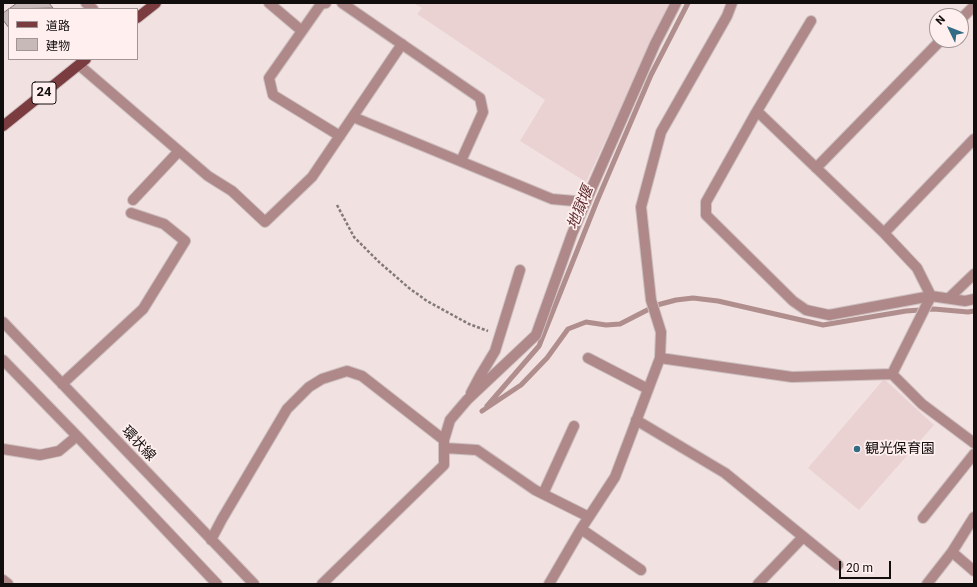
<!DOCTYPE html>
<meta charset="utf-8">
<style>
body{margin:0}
#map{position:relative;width:977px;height:587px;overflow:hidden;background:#f1e1e1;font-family:Roboto,"Noto Sans JP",sans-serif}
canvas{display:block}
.frame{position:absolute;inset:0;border:4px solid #130e0e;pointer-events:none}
.legend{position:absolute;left:8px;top:8px;width:130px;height:52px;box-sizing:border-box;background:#ffefef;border:1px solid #a19595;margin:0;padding:5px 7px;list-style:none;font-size:12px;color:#130e0e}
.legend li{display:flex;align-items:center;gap:8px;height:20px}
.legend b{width:20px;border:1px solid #a19595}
.north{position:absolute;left:929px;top:8px;width:40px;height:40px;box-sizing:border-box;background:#ffefef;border:1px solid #a19595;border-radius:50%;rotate:313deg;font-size:11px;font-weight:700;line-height:16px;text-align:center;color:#130e0e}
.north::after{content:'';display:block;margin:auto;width:14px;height:18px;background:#316c84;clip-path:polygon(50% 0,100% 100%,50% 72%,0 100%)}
.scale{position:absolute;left:839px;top:561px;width:52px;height:18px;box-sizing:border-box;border:2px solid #130e0e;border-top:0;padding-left:5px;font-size:12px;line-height:14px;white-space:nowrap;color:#130e0e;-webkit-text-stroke:3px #ffefef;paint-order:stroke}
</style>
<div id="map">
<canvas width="977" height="587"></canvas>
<div class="frame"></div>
<ul class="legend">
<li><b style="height:5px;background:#7b3c40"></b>道路</li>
<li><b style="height:11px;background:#c8b9b9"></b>建物</li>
</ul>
<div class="north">N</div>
<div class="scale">20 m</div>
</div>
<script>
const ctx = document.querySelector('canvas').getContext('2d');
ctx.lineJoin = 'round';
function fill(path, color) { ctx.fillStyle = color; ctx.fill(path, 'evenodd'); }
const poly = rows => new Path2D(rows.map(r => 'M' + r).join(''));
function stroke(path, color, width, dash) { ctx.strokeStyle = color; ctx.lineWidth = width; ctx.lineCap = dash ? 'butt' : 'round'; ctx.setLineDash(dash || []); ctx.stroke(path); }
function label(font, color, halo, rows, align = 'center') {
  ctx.font = font + ' Roboto,"Noto Sans JP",sans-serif'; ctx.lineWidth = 3.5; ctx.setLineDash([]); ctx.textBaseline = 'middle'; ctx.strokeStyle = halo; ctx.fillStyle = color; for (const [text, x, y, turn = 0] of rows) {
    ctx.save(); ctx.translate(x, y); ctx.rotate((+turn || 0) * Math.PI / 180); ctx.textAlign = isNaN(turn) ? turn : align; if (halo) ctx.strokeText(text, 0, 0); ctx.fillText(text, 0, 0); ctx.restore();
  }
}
const built = poly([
 [413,3,670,3,586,182,520,141,545,100,417,14,422,8],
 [884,379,934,425,859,510,808,468]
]);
const shadow = poly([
 [18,3,49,3,54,9,10,9]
]);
const stream = poly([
 [487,406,539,346,597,201,651,75,688,3],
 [482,411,521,385,547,358,568,329,586,322,606,325,620,324,657,305,676,300,693,298,718,301,823,325,906,311,934,309,968,312,974,311]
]);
const building = poly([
 [17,3,49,3,53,8,9,9,9,28,3,20,3,13,17,3]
]);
const path = poly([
 [337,205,354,237,379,262,409,288,427,301,469,324,488,331]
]);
const minor = poly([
 [86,3,93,9],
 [269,3,302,31],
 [326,3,321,4,269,78,273,95,340,136],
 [342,3,480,98,483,112,461,161],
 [961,19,974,6],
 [811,21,757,111,706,202,706,215,793,301,806,310,829,315,931,296,965,301,974,299],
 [79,65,208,176,232,191,265,222,312,177,402,44],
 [757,111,884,233,917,268,931,296,892,374,922,404,974,443],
 [353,117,552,199,586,202],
 [816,168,941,40],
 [133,200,179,151],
 [884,233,974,139],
 [949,298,974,274],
 [3,322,254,584],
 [588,358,648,389],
 [660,358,792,377,892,374],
 [3,360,77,436,217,584],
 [62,384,143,309,185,241,164,224,131,213],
 [471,393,480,376,495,351,520,270],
 [636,420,725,473,838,565],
 [445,448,477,450,535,490,589,517],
 [3,449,40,455,59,451,77,436],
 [543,494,574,426],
 [923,518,974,454],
 [581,529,641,570],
 [211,540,222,519,287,409,309,387,322,379,347,371,362,376,444,440],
 [952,552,974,571],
 [3,580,8,584],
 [322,584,444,465,444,440,450,420,467,400,536,335,572,234,593,185,655,44,676,3],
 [549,584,581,529,615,477,660,358,661,332,651,300,641,207,661,132,727,16,732,3],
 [758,584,803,537],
 [927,584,952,552,974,517]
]);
const major = poly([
 [137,18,156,3],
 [3,126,86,59]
]);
const markers = [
 [857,449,4,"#316c84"]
];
const shields = [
 [44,93,24]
];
const shieldNames = [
 ["24",44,93]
];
const streetNames = [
 ["環状線",138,444,46]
];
const poiNames = [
 ["観光保育園",865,449]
];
const waterNames = [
 ["地獄堰",581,208,-68]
];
fill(built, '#ebd2d2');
fill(shadow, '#0003');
stroke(stream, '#b18e8e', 5);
fill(building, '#c8b9b9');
stroke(building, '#867878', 1);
stroke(minor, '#cdbfbf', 12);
stroke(major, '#cdbfbf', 12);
stroke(path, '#837979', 2.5, [3, 2]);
stroke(minor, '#af898a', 10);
stroke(major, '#7b3c40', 10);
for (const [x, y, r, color] of markers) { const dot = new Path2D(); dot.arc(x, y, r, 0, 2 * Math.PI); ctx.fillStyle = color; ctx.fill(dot); stroke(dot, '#ffefef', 1.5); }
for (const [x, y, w] of shields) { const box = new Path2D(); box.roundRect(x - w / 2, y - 11, w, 22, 3); ctx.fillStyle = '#ffefef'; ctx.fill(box); stroke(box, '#130e0e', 1); }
label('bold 13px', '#130e0e', null, shieldNames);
label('14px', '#130e0e', '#ffefef', streetNames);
label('14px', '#130e0e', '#ffefef', poiNames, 'left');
label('italic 15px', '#5f2d30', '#ffefef', waterNames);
</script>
